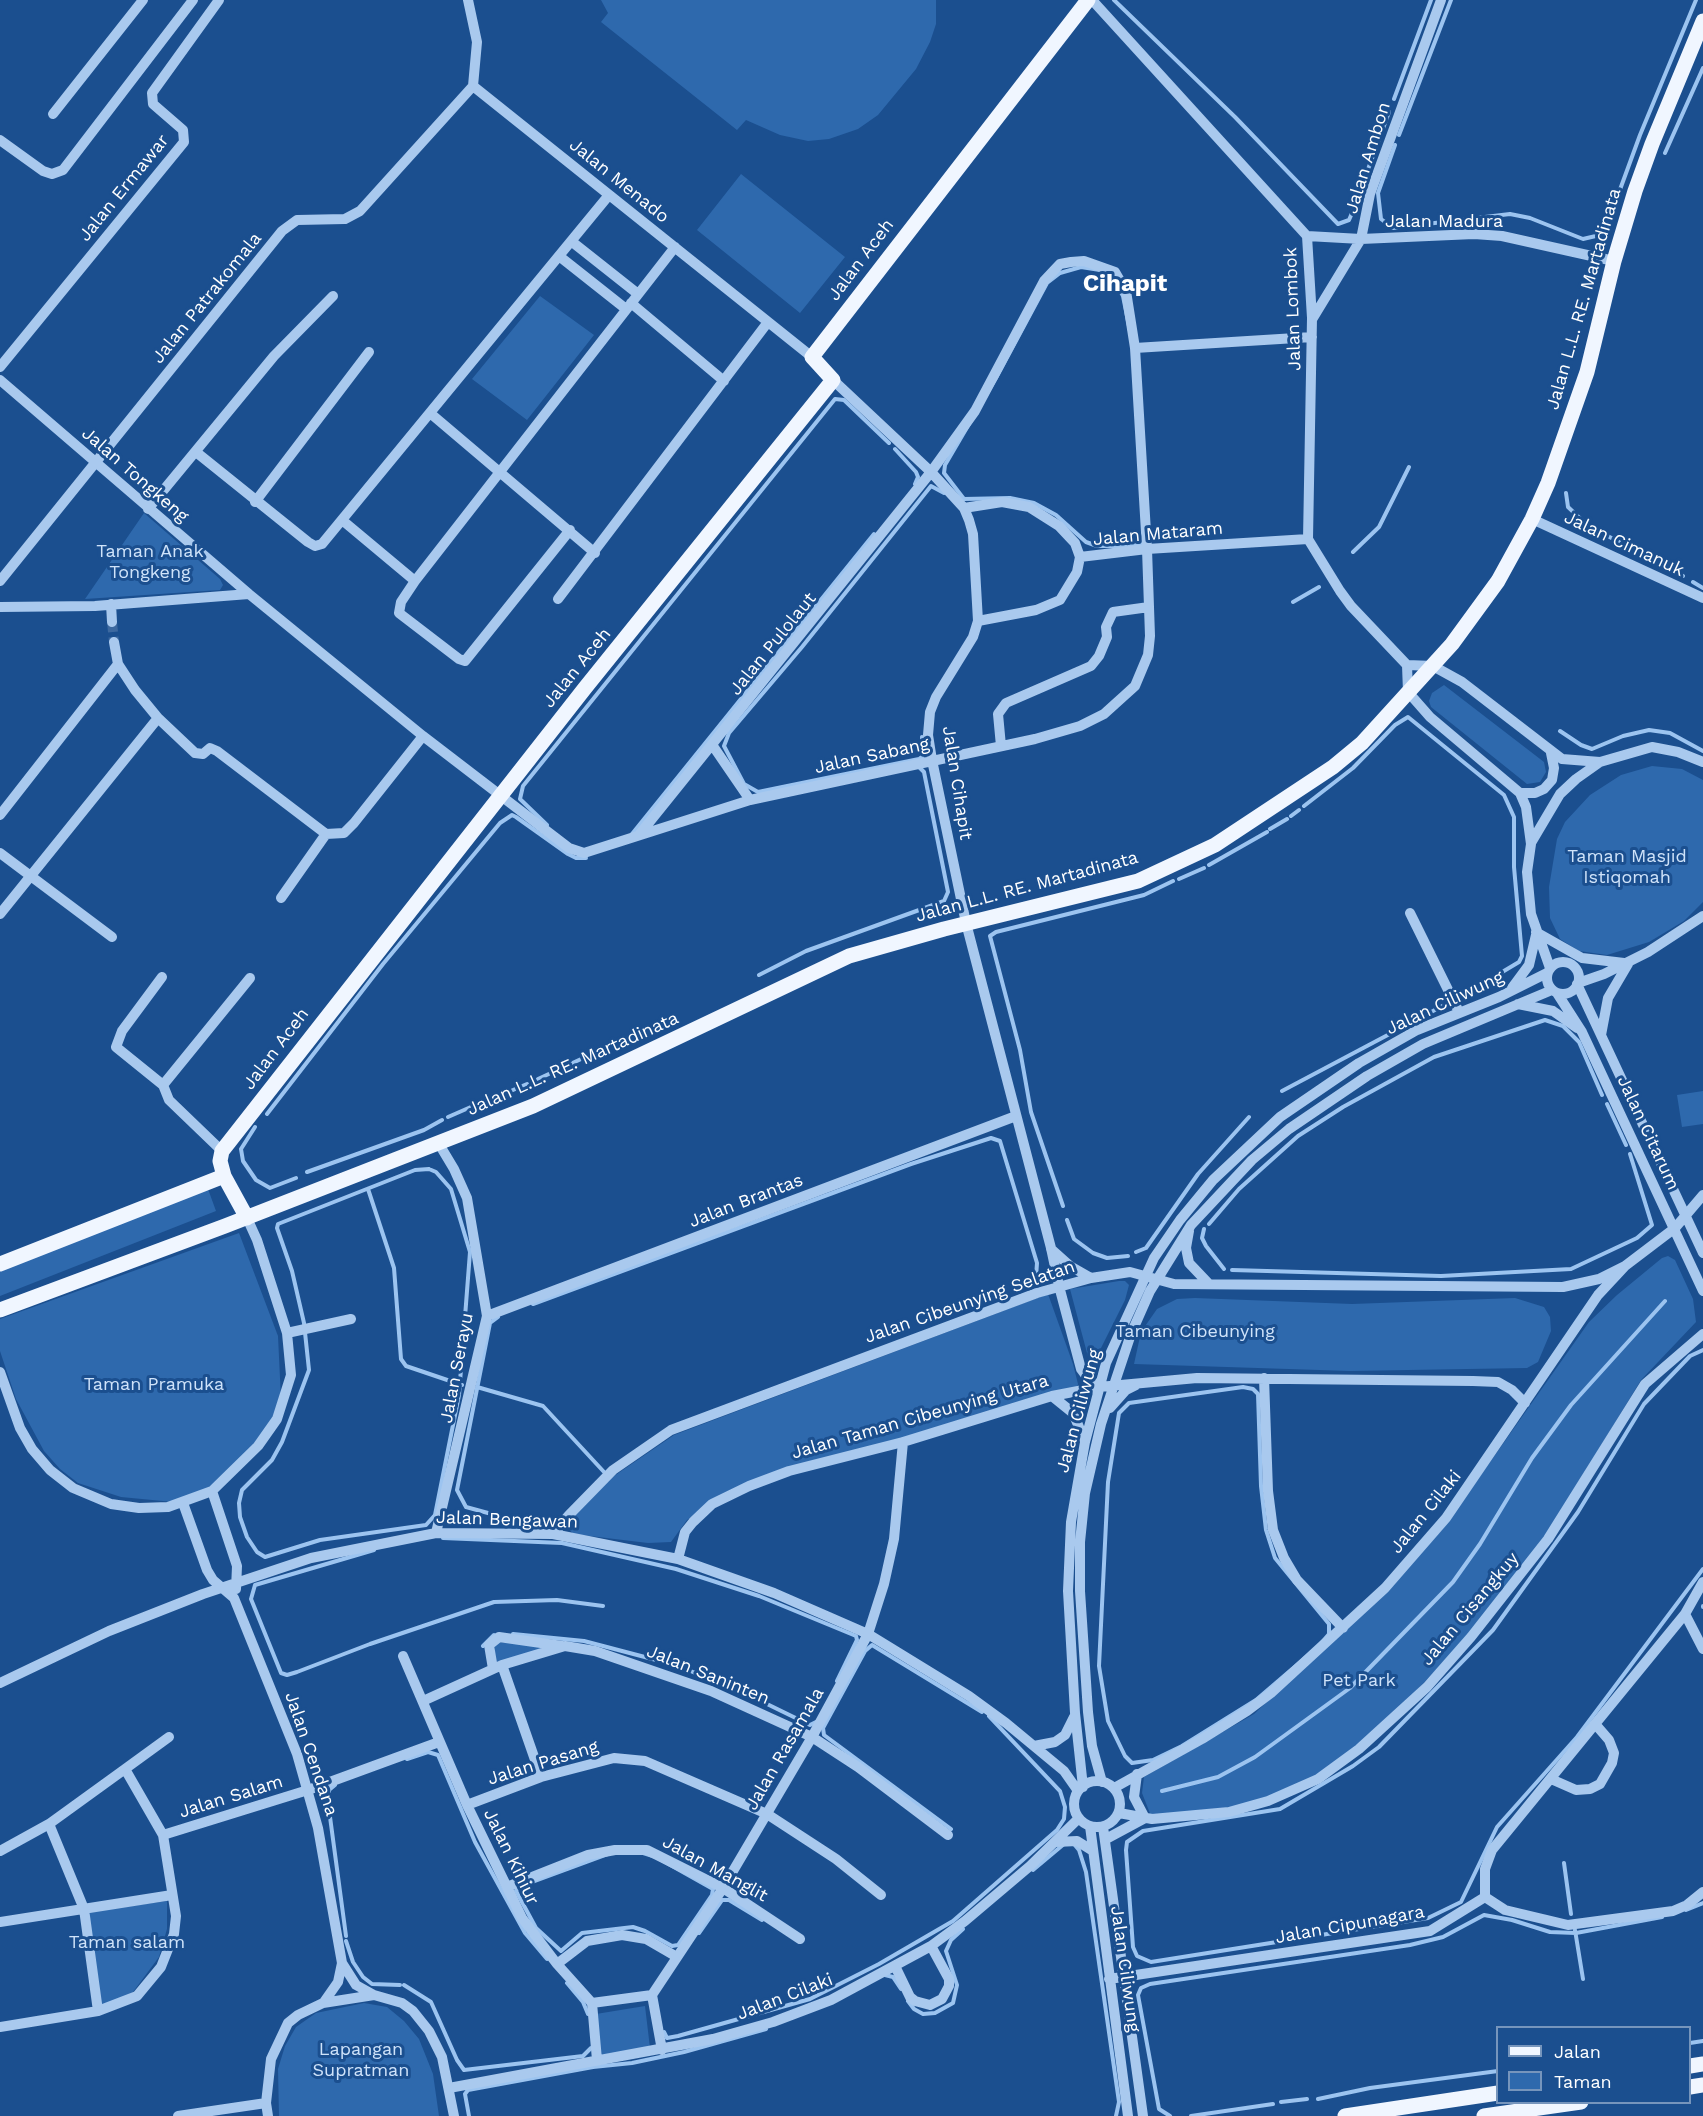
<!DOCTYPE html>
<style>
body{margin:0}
#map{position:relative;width:1703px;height:2116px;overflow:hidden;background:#1b4f8f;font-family:"Work Sans",sans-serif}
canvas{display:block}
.legend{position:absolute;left:1496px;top:2026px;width:195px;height:78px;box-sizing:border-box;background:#1b4f8f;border:2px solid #7695bc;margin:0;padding:8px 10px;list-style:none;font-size:18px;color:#fff}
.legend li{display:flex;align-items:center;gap:12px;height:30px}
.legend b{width:30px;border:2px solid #7695bc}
</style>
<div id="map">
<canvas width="1703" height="2116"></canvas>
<ul class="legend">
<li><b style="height:8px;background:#f0f6ff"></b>Jalan</li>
<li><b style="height:16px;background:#2e69ad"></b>Taman</li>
</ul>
</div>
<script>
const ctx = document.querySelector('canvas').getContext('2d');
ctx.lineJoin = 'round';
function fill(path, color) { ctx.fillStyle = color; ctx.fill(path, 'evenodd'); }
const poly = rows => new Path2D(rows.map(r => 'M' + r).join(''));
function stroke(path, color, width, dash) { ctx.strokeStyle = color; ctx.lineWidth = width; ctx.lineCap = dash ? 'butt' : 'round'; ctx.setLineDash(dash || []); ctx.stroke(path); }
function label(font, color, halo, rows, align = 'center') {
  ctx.font = font + ' "Work Sans",sans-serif'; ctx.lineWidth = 6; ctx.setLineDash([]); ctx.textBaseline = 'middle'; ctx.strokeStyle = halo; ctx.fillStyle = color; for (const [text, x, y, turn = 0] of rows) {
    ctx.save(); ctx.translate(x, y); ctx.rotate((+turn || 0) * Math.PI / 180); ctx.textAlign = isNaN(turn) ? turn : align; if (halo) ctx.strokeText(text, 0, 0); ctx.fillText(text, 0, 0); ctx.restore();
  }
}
const green = poly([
 [601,0,936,0,936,24,930,42,916,69,878,115,858,129,829,139,808,141,780,135,746,120,737,130,601,22,608,13],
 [741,174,845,257,800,313,697,230],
 [540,296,594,335,527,420,472,379],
 [144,513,220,579,223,585,220,590,85,599],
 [1444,685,1544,762,1546,772,1540,782,1527,784,1431,707,1429,701,1432,693],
 [1652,766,1682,769,1703,780,1703,902,1684,921,1649,942,1607,955,1579,951,1560,939,1550,918,1549,887,1557,839,1565,822,1590,795,1621,775],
 [1703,1091,1703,1124,1682,1127,1677,1095],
 [208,1189,216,1211,0,1296,0,1271],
 [239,1233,278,1336,281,1399,267,1429,209,1496,173,1502,121,1497,78,1483,60,1469,44,1451,16,1399,0,1351,0,1319],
 [1668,1256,1675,1260,1693,1299,1696,1322,1641,1380,1553,1524,1513,1580,1454,1651,1394,1714,1330,1770,1269,1803,1151,1816,1142,1793,1144,1777,1254,1714,1344,1630,1442,1530,1589,1322,1617,1295,1662,1258],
 [1119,1281,1125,1281,1129,1285,1125,1300,1091,1368,1070,1289],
 [1048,1294,1073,1364,1078,1384,1076,1391,721,1496,687,1520,671,1542,648,1543,573,1534,569,1529,569,1520,614,1476,674,1435],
 [1195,1298,1352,1304,1515,1298,1544,1307,1550,1317,1551,1331,1538,1362,1527,1368,1350,1371,1134,1364,1141,1332,1157,1309,1177,1299],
 [495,1642,539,1645,542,1649,494,1664],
 [167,1901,167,1929,159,1957,133,1992,99,2010,89,1912],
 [364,2003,387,2007,404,2021,419,2039,433,2074,439,2116,279,2116,278,2069,285,2046,296,2027,316,2013],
 [645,2006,650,2048,601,2055,596,2014]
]);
const stream = poly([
 [1114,0,1235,117,1338,224,1349,220,1352,213,1389,112],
 [1394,99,1431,0],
 [1399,135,1451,0],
 [1395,145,1378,193,1381,219,1393,228,1510,214,1530,218,1583,239,1600,235,1607,225,1640,135,1696,0],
 [1665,153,1703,68],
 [1081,267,1100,270,1112,278,1117,285,1123,296,1134,351,1144,537,1142,543,1128,546,1097,546,1086,542,1056,515,1034,503,1010,498,964,499,944,473,945,465,996,378,1047,283,1060,273,1081,267],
 [895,449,916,472,918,477,915,484],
 [1566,493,1568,507,1587,525,1683,576],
 [1353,552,1379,527,1409,467],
 [1693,582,1703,588],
 [1293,602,1319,587],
 [1560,731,1581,745,1592,749,1623,736,1649,730,1670,733,1703,751],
 [922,737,923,756,919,759,758,792,744,784,724,746,729,733,802,647,931,486,944,493],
 [1304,806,1353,768,1395,725,1408,717,1504,795,1514,817,1514,867,1522,956,1519,962,1457,999],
 [1291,816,1299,810],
 [547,825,520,799,523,786,835,399,844,400,889,443],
 [1270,829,1287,819],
 [632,834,874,534],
 [1209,865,1267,832],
 [1179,879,1204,868],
 [759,975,806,951,944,901,948,892,924,772,919,767],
 [538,1079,607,1047],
 [1282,1091,1450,1002],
 [499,1096,527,1084],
 [1607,1104,1626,1145],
 [267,1114,383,964,500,823,512,815,516,817,568,854,576,858,586,858],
 [448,1117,480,1103],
 [255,1127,241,1149,243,1161,256,1180,270,1188,296,1178],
 [429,1169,436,1172,451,1189,470,1252,459,1395,435,1515,426,1525,320,1540,265,1557,257,1552,247,1537,240,1517,239,1503,242,1490,272,1460,282,1442,309,1370,304,1323,292,1271,277,1228,278,1224,415,1170,429,1169],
 [307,1172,424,1130,442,1120],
 [368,1189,394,1268,401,1359,406,1366,462,1385],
 [1063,1206,1031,1112,1020,1050,990,936,996,932,1144,895,1173,881],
 [1067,1220,1074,1239,1093,1253,1107,1258,1128,1256],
 [1209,1224,1239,1189,1298,1136,1343,1107,1434,1057,1545,1020,1563,1026,1579,1042,1602,1095],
 [1204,1229,1202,1238,1206,1246,1224,1269],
 [1136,1252,1146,1248,1198,1174,1249,1117],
 [1232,1270,1441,1276,1571,1269,1637,1238,1652,1225,1630,1154],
 [533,1304,911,1164,991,1138,1000,1141,1037,1263,1036,1277],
 [498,1317,490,1323,457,1490,466,1507,499,1516],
 [1703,1350,1690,1356,1644,1404,1578,1512,1493,1630,1379,1747,1353,1766,1280,1809,1143,1831,1127,1842,1126,1850,1133,1947,1137,1956,1151,1962,1428,1918,1461,1902,1497,1827,1577,1737,1703,1569],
 [477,1387,543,1406,604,1472],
 [1243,1387,1253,1389,1258,1394,1261,1486,1266,1530,1275,1558,1329,1624,1329,1634,1319,1646,1256,1700,1182,1746,1153,1760,1132,1763,1125,1756,1108,1721,1099,1666,1108,1482,1119,1413,1129,1403,1243,1387],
 [443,1538,562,1543,676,1569,759,1596,856,1636,857,1640,837,1681],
 [374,1550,255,1585,251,1599,281,1673,287,1675,297,1672,370,1644,494,1602,557,1600,603,1606],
 [1703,1606,1703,1607],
 [513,1634,584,1641,679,1666,767,1704,810,1725,816,1722],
 [483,1646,494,1635],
 [407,1759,428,1752,438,1755,475,1842,525,1933,547,1959],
 [335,1785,329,1790,328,1802,346,1936],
 [1162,1791,1218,1777,1255,1757,1350,1688,1453,1582,1480,1544,1532,1458,1571,1405,1665,1301],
 [951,1829,824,1735,823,1728,865,1651,872,1645,982,1712],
 [1074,1844,1079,1850,1086,1872,1119,2102,1116,2116],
 [613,1852,640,1852,656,1857,713,1889,712,1895,678,1945,672,1946,645,1931,633,1927,582,1933,561,1951,536,1928,516,1891,518,1887,613,1852],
 [1564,1863,1571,1914],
 [1033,1870,1064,1844],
 [1686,1910,1703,1903],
 [1575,1930,1583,1979],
 [699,1933,722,1900,729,1900,762,1920],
 [346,1941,353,1962,363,1977,372,1984,400,1985],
 [885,1975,893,1977,901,1989],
 [567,1983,583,2002,588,2014],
 [404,1985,431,2002,457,2060,464,2070,583,2056,591,2048],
 [908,2001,914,2009,923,2014,935,2013,953,2003,957,1985,946,1951,951,1940,963,1929],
 [664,2032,667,2038,678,2036,810,1999,879,1964,953,1921,1057,1830,1064,1819,1065,1807,1060,1791,989,1716],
 [1690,2043,1703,2041],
 [1318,2099,1370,2088,1498,2071],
 [1281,2102,1307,2099],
 [469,2116,465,2094,468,2090,593,2067,632,2063,684,2052,766,2029],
 [1170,2116,1159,2109,1138,1995,1141,1988,1150,1984,1410,1945,1443,1937,1484,1915,1512,1920,1550,1932,1576,1933,1662,1917],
 [1191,2116,1273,2104]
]);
const minorTunnel = poly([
 [112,622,114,642]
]);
const minor = poly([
 [468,0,477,42,473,86],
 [1092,0,1307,236,1312,318,1308,539,1340,591,1351,606,1407,665,1433,666,1462,682,1562,759,1600,762],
 [473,86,812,357],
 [53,114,143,0],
 [0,140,43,171,52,174,63,170,193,0],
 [1307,236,1361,239,1474,234,1502,236,1614,261],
 [571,241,638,294],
 [559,256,626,309],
 [631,303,724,381],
 [1313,318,1361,239,1370,194,1441,0],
 [1135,348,1312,337],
 [0,367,184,142,183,130,153,104,152,93,219,0],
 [0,380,249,594,423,736,569,848,584,853,750,800,1035,739,1080,726,1104,714,1135,686,1148,655,1150,636,1147,549,1135,348,1126,291,1115,272,1084,261,1071,262,1060,264,1044,281,975,411,931,472,639,835],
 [833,380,931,472,964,508,969,520,973,534,978,621,973,637,936,697,930,712,928,735,932,760,966,923,1051,1248,1059,1286,1081,1369,1087,1377,1099,1387],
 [430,413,595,553],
 [196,452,308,542,315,546,322,544,609,195],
 [255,502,369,352],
 [964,508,1002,502,1029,507,1059,526,1075,543,1080,557,1147,549,1308,539],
 [148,509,274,356,333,296],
 [1532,519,1703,598],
 [342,520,415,581],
 [570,530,465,661,459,659,399,613,401,602,415,581,675,247],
 [0,581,282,231,297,220,345,219,360,211,473,86],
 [558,599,768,322],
 [111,604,112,622],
 [0,607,95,606,249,594],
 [978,621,1036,610,1060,600,1077,572,1080,557],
 [114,642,118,664,135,690,158,718,195,753,203,754,210,748,217,751,326,834,344,833,354,823,423,736],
 [1407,665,1408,692,1430,717,1520,793,1526,807,1531,844,1527,872,1531,914,1550,968],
 [713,746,750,800],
 [1001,746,998,714,1006,703,1091,666,1099,656,1107,637,1106,627,1113,612,1149,607],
 [1520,793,1535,793,1544,789,1552,780,1554,768,1551,753],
 [0,815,118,664],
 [1531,843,1560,794,1576,779,1600,762,1652,747,1678,752,1703,762],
 [0,853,112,937],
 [281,898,326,834],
 [1410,913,1459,1012],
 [0,914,158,718],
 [1536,932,1582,958,1624,963],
 '1547 978a16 16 0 1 1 32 0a16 16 0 1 1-32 0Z',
 [162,977,122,1031,116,1047,163,1085],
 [1578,983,1604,974,1648,952,1703,916],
 [1577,984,1703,1253],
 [1512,988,1529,965,1536,935],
 [1557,993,1582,1032,1703,1291],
 [1518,1004,1553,1011,1577,1028],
 [1601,1035,1608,998,1628,964],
 [222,1151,169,1100,163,1085,250,978],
 [1189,1231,1186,1248,1189,1263,1208,1283],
 [1051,1249,1070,1266,1091,1278],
 [487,1316,1016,1116],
 [287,1333,351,1319],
 [0,1372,20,1428,32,1449,50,1470,73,1488,111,1504,139,1508,168,1507,212,1491,258,1446,277,1419,291,1375,287,1333,257,1240,247,1218],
 [1264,1378,1268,1491,1273,1530,1284,1558,1297,1580,1343,1628],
 [1052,1396,1073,1413,1084,1439],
 [1110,1408,1126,1390,1136,1385],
 [212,1491,237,1566,236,1589],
 [183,1503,207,1570,213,1580,234,1598,297,1754,318,1828,342,1963,356,1985,374,1995],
 [436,1533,487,1316,467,1198,454,1169,439,1144],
 [553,1534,569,1515,613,1470,671,1430,1037,1293,1091,1278,1130,1272,1174,1284,1563,1287,1599,1279,1625,1266],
 [678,1559,685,1532,693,1522,712,1504,749,1486,789,1471,903,1442,1052,1396,1099,1387,1197,1378,1473,1381,1498,1382,1512,1390,1525,1403],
 [1685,1614,1703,1649],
 [403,1656,467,1805,522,1918,557,1964,592,2003,597,2060],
 [502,1665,541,1777],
 [493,1669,489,1645,499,1637,562,1646],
 [0,1683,109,1631,203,1594,311,1558,436,1533,553,1534,678,1559,774,1593,868,1634,969,1696,1006,1723,1064,1771,1078,1791],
 [423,1701,502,1665,565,1646,595,1651,711,1691,812,1737,858,1767,948,1835],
 [1034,1746,1055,1742,1065,1735,1074,1717],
 [125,1769,169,1737],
 [1137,1774,1134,1797,1145,1818],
 [1551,1779,1576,1790,1590,1789,1600,1784,1612,1763,1614,1753,1609,1740,1596,1725],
 '1074 1804a23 23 0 1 1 46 0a23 23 0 1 1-46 0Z',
 [1102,1782,1092,1746,1088,1712,1080,1591,1080,1542,1085,1493,1101,1424,1131,1334,1150,1291,1191,1225,1252,1160,1289,1129,1367,1076,1423,1044,1552,990],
 [1083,1787,1075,1713,1068,1591,1071,1522,1085,1442,1106,1363,1154,1258,1180,1220,1213,1180,1280,1117,1359,1063,1417,1030,1499,997,1547,973],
 [1114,1788,1202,1739,1247,1711,1271,1693,1385,1588,1446,1518,1598,1295,1625,1266,1675,1228,1703,1195],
 [467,1805,541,1777,614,1758,645,1761,767,1814,836,1859,881,1895],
 [1119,1813,1152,1819,1229,1812,1268,1801,1318,1779,1359,1749,1427,1687,1471,1637,1548,1539,1645,1384,1703,1334],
 [49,1824,84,1909,98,2011],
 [1090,1826,1128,2116],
 [1103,1827,1143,2116],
 [163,1835,308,1790,439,1742],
 [1106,1839,1145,1818],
 [1056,1842,1077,1841,1093,1851],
 [0,1851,49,1824,125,1769,163,1835,176,1916,174,1934,161,1967,137,1996,98,2011,0,2027],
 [507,1887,588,1855,615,1850,647,1850,723,1888,800,1939],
 [1485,1897,1485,1869,1492,1850,1685,1614,1703,1582],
 [1485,1897,1505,1910,1568,1925,1673,1911,1687,1905,1703,1892],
 [0,1922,172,1895],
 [557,1964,587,1941,622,1935,646,1939,677,1957],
 [895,1966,910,1997,915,2001,930,2005,942,1999,949,1986,949,1979,931,1946],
 [1109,1979,1430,1931,1485,1897],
 [324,2002,338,1982,342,1963],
 [592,2003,652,1995],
 [662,2050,652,1995,723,1888,812,1737,868,1634,884,1584,894,1539,903,1442],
 [449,2088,713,2039,773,2022,831,2000,931,1946,965,1921,1030,1866,1079,1818],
 [178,2116,266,2103],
 [268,2116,266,2103,271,2059,288,2023,298,2015,323,2003,374,1995,402,2003,413,2011,429,2031,442,2057,454,2116]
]);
const major = poly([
 [247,1218,224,1176,220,1161,222,1151,585,688,833,380,812,357,1088,0],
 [0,1264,224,1176],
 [0,1310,225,1226,533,1106,849,956,944,929,1138,881,1215,845,1333,767,1362,743,1452,644,1498,581,1532,519,1548,483,1587,372,1614,261,1635,191,1652,144,1703,21],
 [1690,2066,1703,2064],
 [1690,2087,1703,2085],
 [1345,2116,1498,2093],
 [1484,2116,1581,2102]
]);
const streetNames = [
 ["Jalan Ambon",1368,158,-73],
 ["Jalan Menado",619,181,39],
 ["Jalan Ermawar",124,188,-51],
 ["Jalan Madura",1444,222],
 ["Jalan Aceh",861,260,-53],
 ["Jalan Patrakomala",207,298,-51],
 ["Jalan L.L. RE. Martadinata",1584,299,-74],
 ["Jalan Lombok",1293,309,-92],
 ["Jalan Tongkeng",135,475,41],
 ["Jalan Mataram",1158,534,-5],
 ["Jalan Cimanuk",1624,544,25],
 ["Jalan Pulolaut",773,644,-51],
 ["Jalan Aceh",577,668,-51],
 ["Jalan Sabang",872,756,-12],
 ["Jalan Cihapit",957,783,81],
 ["Jalan L.L. RE. Martadinata",1027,887,-15],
 ["Jalan Ciliwung",1445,1003,-25],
 ["Jalan Aceh",276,1049,-53],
 ["Jalan L.L. RE. Martadinata",573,1064,-24],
 ["Jalan Citarum",1648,1133,65],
 ["Jalan Brantas",746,1201,-21],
 ["Jalan Cibeunying Selatan",970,1302,-19],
 ["Jalan Serayu",457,1368,-79],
 ["Jalan Ciliwung",1079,1411,-75],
 ["Jalan Taman Cibeunying Utara",920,1417,-16],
 ["Jalan Cilaki",1426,1512,-51],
 ["Jalan Bengawan",507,1520,2],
 ["Jalan Cisangkuy",1470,1609,-50],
 ["Jalan Saninten",708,1675,22],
 ["Jalan Rasamala",785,1749,-60],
 ["Jalan Cendana",311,1754,71],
 ["Jalan Pasang",543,1763,-17],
 ["Jalan Salam",231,1797,-17],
 ["Jalan Kihiur",511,1857,64],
 ["Jalan Manglit",715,1869,29],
 ["Jalan Cipunagara",1350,1925,-10],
 ["Jalan Ciliwung",1125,1969,82],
 ["Jalan Cilaki",785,1997,-21]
];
const parkNames = [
 ["Taman Anak",150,552],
 ["Tongkeng",150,573],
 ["Taman Masjid",1627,857],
 ["Istiqomah",1627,878],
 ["Taman Cibeunying",1195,1332],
 ["Taman Pramuka",154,1385],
 ["Pet Park",1359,1681],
 ["Taman salam",127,1943],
 ["Lapangan",361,2050],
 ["Supratman",361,2071]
];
const districtNames = [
 ["Cihapit",1125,284]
];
fill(green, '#2e69ad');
stroke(stream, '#9cc4f0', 4);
stroke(minorTunnel, '#3d69a0', 10, [10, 5]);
stroke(minor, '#a9c9ee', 10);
stroke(major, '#f0f6ff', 15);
label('18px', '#fff', '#1b4f8f', streetNames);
label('18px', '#cfe3fa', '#1b4f8f', parkNames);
label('bold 24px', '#fff', '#1b4f8f', districtNames);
</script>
